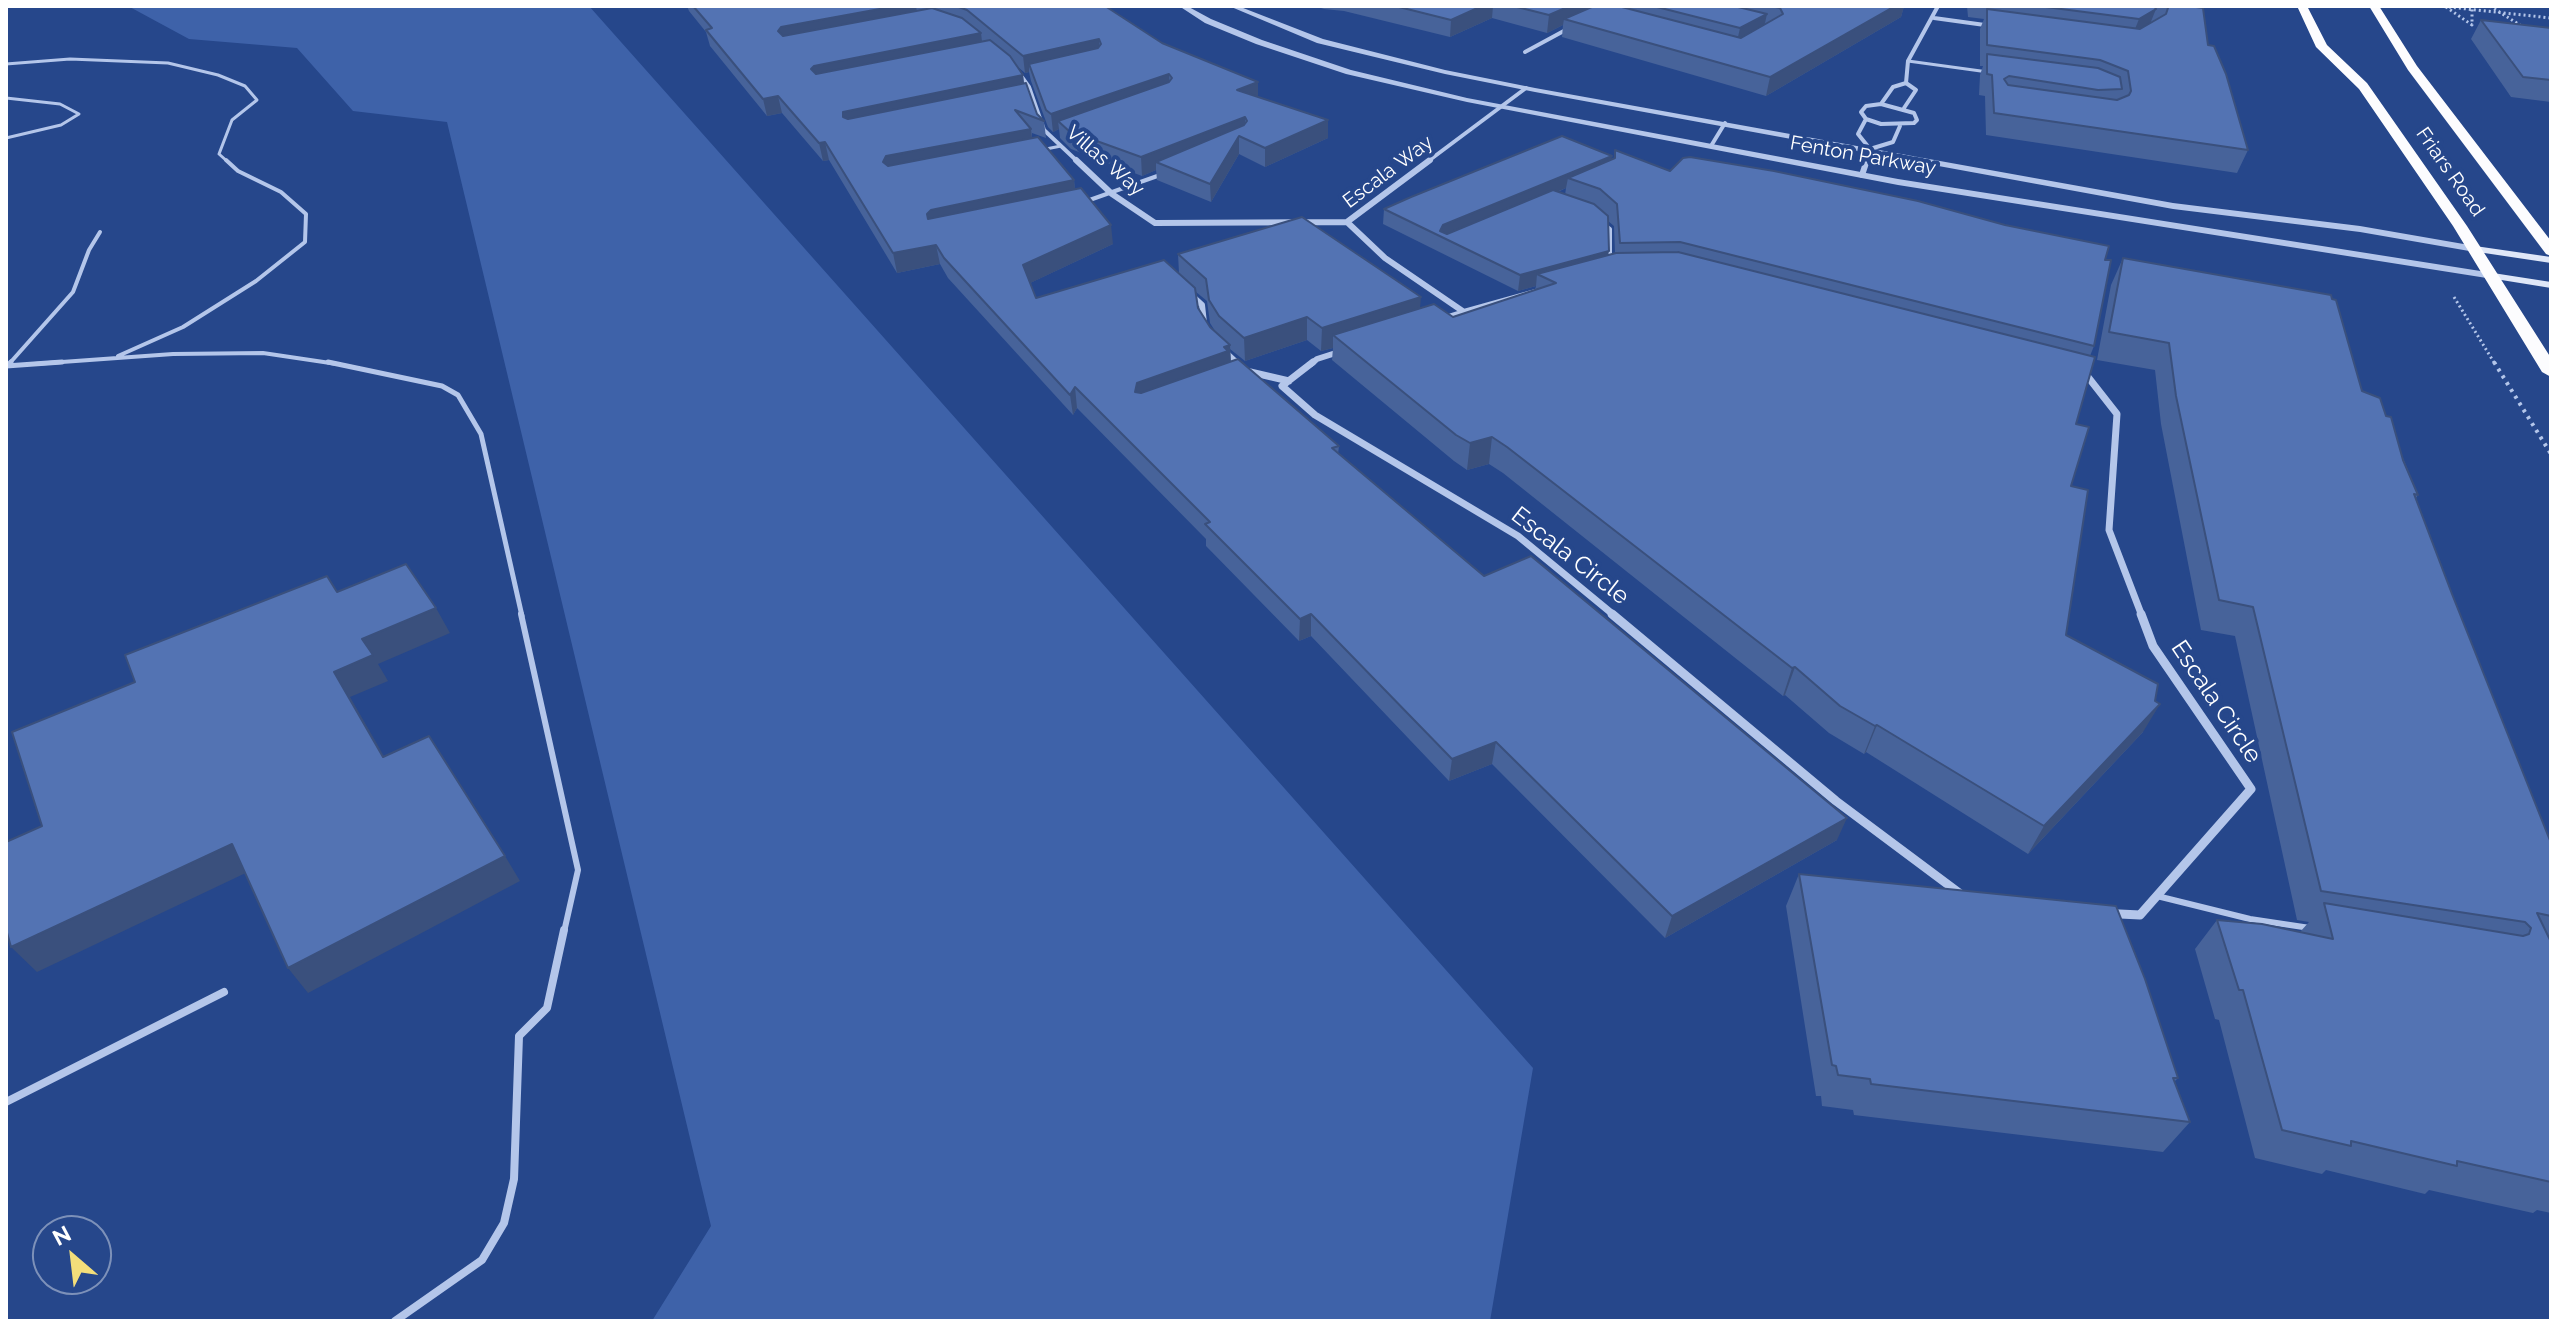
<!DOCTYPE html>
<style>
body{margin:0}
#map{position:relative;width:2557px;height:1327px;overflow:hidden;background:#26478b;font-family:Raleway,sans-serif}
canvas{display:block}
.frame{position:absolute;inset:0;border:8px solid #fff;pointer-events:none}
.north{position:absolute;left:32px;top:1215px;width:80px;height:80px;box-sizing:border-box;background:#26478b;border:2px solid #7d91b9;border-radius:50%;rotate:332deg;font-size:22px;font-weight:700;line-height:32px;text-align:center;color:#fff}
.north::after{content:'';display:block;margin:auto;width:28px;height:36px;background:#f3de7a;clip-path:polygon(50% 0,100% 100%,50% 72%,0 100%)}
</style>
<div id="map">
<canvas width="2557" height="1327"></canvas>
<div class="frame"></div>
<div class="north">N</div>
</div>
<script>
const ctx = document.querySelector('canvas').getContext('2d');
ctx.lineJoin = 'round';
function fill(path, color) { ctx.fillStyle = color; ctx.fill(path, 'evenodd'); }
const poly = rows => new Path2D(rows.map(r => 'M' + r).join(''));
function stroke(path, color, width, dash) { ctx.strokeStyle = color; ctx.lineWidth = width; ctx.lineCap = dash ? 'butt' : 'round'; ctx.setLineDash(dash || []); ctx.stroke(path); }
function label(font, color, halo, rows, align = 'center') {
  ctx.font = font + ' Raleway,sans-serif'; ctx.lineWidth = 8; ctx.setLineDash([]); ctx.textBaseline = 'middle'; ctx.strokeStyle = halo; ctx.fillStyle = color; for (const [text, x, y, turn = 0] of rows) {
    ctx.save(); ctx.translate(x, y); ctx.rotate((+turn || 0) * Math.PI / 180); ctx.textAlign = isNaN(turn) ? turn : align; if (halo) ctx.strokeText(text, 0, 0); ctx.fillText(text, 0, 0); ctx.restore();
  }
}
const green = poly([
 [128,6,589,6,1533,1068,1490,1321,652,1321,711,1226,447,122,353,111,297,48,189,39]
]);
const pathFar1 = poly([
 [2439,6,2551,18],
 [2490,6,2523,27],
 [2446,7,2472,25,2472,7],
 [2454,297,2495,364]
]);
const path = poly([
 [2494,362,2551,454]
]);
const serviceFar4 = poly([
 [1908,61,1988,72],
 [6,64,70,59,168,63,218,75,245,86,257,100,232,120,219,154,228,162],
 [6,98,60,104,79,114,61,125,6,138],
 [1041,150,1061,146]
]);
const serviceFar3 = poly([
 [1084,202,1163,174],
 [1605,225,1610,229,1610,259],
 [118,356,183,327,256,281,305,242,306,214,281,192,238,171,226,160],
 [9,364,73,292,89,250,100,232],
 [34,364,173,354,263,353,337,364]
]);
const serviceFar2 = poly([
 [328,362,442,386,458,395,481,434,522,616],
 [6,366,62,362],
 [7,366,11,362]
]);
const serviceFar1 = poly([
 [521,614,578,870,564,932],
 [2157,896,2250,919,2310,928]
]);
const service = poly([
 [6,1102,224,992],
 [395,1321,482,1260,504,1223,514,1179,519,1036,547,1008,564,930]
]);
const minorFar3 = poly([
 [1934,18,1992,26],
 [1525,52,1573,26],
 [1019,73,1029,87,1044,130,1078,162],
 [1906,83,1908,61,1938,6],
 [1881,104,1914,113,1917,120,1914,123,1881,124,1866,119,1861,112,1866,106,1881,104],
 [1881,104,1893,87,1906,83],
 [1904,108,1916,90,1906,83],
 [1866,119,1858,134,1870,149],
 [1711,146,1725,123],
 [1870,149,1893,142,1900,126],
 [1427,162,1526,88],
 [1866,162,1870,149]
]);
const minorFar2 = poly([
 [1076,160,1112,194,1155,223,1347,222],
 [1430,160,1347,222,1385,258,1464,312],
 [1862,175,1867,160],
 [1190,294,1202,305,1204,323],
 [1223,350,1238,364],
 [1311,364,1317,359,1464,312,1611,271,1674,270,2038,364]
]);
const minorFar1 = poly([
 [1236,362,1246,371,1289,381],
 [1313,362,1282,386,1315,415,1518,536,1615,616],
 [2030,362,2088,377,2117,414,2109,530,2142,616]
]);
const minor = poly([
 [1612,614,1836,801,1978,907,2140,915,2251,789,2153,646,2141,614]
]);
const tertiary = poly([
 [1179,6,1187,6,1211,19,1262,40,1351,70,1467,98,1898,179,2493,273,2498,276,2493,279,1898,185,1467,102,1346,74,1256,44,1205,23,1179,6],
 [1229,6,1238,6,1323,39,1445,70,1535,88,2173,203,2360,226,2475,246,2480,249,2475,252,2360,232,2173,209,1535,92,1445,74,1317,43,1229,6]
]);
const secondary = poly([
 [2475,246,2551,257,2551,263,2471,251,2471,247,2475,246],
 [2493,273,2551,282,2551,288,2489,278,2489,274,2493,273]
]);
const trunk = poly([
 [2297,6,2307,6,2327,45,2367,83,2467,226,2551,358,2551,377,2542,372,2453,226,2359,89,2316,47,2297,6],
 [2369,6,2379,6,2417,66,2551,241,2551,256,2546,254,2408,70,2369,6]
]);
const wall = poly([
 [687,6,1105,6,1162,43,1258,82,1258,97,1328,138,1265,167,1239,154,1211,202,1157,180,1156,170,1142,176,1071,149,1060,138,1059,129,1053,132,1048,127,1031,81,1029,72,1025,73,1018,67,1023,75,1024,84,1037,114,1044,121,1046,138,1032,133,1032,138,1074,180,1075,190,1113,244,1030,283,1036,298,1179,273,1178,254,1420,308,1453,317,1535,290,1536,286,1518,291,1383,224,1384,209,1611,160,1614,159,1615,150,1670,171,2105,260,2094,346,2090,356,2076,424,2071,486,2066,635,2143,732,2028,854,1866,752,1864,754,1829,733,1785,695,1783,696,1503,473,1489,464,1467,470,1454,461,1332,360,1333,348,1321,351,1307,340,1245,361,1230,349,1231,362,1339,446,1338,454,1484,576,1837,840,1665,938,1492,764,1449,781,1311,636,1299,641,1206,546,1206,539,1077,408,1073,415,948,278,940,264,897,273,829,160,823,161,782,113,767,116,710,46,706,32,689,11],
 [1566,188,1565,195,1558,192],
 [1608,221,1614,226,1615,253,1608,255],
 [1196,292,1207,301,1210,323,1215,331,1210,327,1198,308],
 [1315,6,1904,6,1901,17,1766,96,1562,37,1563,25,1547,33,1492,18,1450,37,1344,11,1324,9],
 [1967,6,2189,6,2208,45,2248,150,2237,173,1986,135,1985,96,1979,95,1980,75,1983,66,1980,66,1980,29,1984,19,1968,17],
 [2481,20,2551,28,2551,102,2511,97,2471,39],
 [2123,258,2362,391,2386,416,2418,495,2416,498,2452,594,2551,843,2551,1213,2537,1210,2533,1213,2429,1190,2425,1194,2326,1170,2322,1174,2255,1158,2219,1020,2215,1019,2195,949,2217,920,2300,932,2309,922,2297,920,2235,636,2201,630,2161,424,2155,370,2097,360,2111,285],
 [1799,874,2178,1078,2174,1082,2190,1122,2163,1152,1854,1115,1853,1110,1822,1106,1821,1096,1816,1096,1786,906]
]);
const shadedWall = poly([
 [896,6,916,6,918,18,785,44,778,31,781,27],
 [1482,6,1493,6,1492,18,1450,37,1451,20],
 [1570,6,1606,6,1564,19,1563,25,1547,33,1549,15],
 [1895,6,1904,6,1901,17,1766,96,1770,77],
 [2156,9,2148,29,2131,39,2139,19],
 [1767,14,1763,32,1736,46,1740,28],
 [981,33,983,50,818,83,811,69,814,66],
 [1099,39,1100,56,1029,64,1029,72,1025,73,1023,56],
 [1169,74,1170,91,1058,121,1059,129,1053,132,1051,114],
 [1023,75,1025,92,847,130,843,117,843,112],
 [1258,82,1258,100,1237,90],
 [778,96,782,113,767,116,763,99],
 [1245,117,1245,135,1239,136,1239,154,1211,202,1210,184,1156,162,1156,170,1142,176,1141,157],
 [1328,120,1328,138,1265,167,1265,148],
 [1031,129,1033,147,886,181,883,162,886,156],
 [825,142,829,160,823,161,819,143],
 [1612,156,1610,170,1568,178,1566,188,1445,239,1440,231,1443,225],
 [1074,180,1076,198,930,233,927,214,931,210],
 [1111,225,1113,244,1026,285,1023,265],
 [936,245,940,264,897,273,893,253],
 [1609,251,1606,266,1537,274,1536,286,1518,291,1520,275],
 [1421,297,1419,320,1333,335,1333,348,1321,351,1322,328],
 [1307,317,1307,340,1245,361,1244,338],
 [1230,345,1231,366,1137,413,1135,392,1137,383],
 [1075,387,1077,408,1073,415,1070,395],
 [1492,437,1489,464,1467,470,1470,443],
 [436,608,450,633,378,664,388,681,350,697,399,782,334,672,362,639],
 [1311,614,1311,636,1299,641,1300,619],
 [1795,667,1785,695,1783,696,1792,668],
 [2160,704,2143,732,2028,854,2044,826],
 [1877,725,1866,752,1864,754,1875,726],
 [1496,742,1492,764,1449,781,1452,759],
 [1847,818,1837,840,1665,938,1672,916],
 [232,844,252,870,37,972,11,947],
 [505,856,520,881,308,993,288,968]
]);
const building = poly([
 [693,6,896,6,781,27,778,31,783,36,932,8,962,18,981,33,814,66,811,69,816,74,990,40,1010,56,1023,75,843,112,843,117,848,119,1026,83,1037,114,1044,121,1015,110,1031,129,886,156,883,162,888,166,1038,137,1074,180,931,210,927,214,928,219,1081,188,1111,225,1023,265,1036,298,1164,260,1195,288,1198,308,1210,327,1230,345,1224,347,1228,351,1137,383,1135,392,1141,393,1238,359,1339,446,1332,448,1484,576,1531,556,1847,818,1672,916,1496,742,1452,759,1311,614,1300,619,1205,524,1210,522,1075,387,1070,395,944,258,936,245,893,253,825,142,819,143,778,96,763,99,706,30,712,28,693,6],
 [956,6,1105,6,1162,43,1258,82,1237,90,1328,120,1265,148,1239,136,1210,184,1156,162,1244,125,1247,121,1245,117,1141,157,1069,131,1058,121,1169,82,1172,78,1169,74,1051,114,1046,110,1029,64,1098,48,1101,44,1099,39,1023,56,967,10,956,6],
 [1395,6,1482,6,1451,20,1395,6],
 [1513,6,1570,6,1549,15,1513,6],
 [1594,6,1618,6,1741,38,1783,14,1780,8,1771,6,1895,6,1770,77,1564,19,1594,6],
 [1653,6,1734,6,1767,14,1740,28,1653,6],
 [2038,6,2154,6,2156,9,2139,19,2038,6],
 [2166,6,2189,6,2203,8,2208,45,2214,46,2226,74,2248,150,1994,113,1992,75,1987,74,1987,54,2098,68,2120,77,2122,89,2098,90,2009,76,2004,79,2008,85,2117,100,2129,95,2131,91,2128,71,2100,60,1987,45,1987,9,2140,29,2166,14,2168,8,2166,6],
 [2481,20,2551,28,2551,80,2523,77,2481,20],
 [1562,136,1612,156,1443,225,1440,231,1447,234,1553,190,1594,204,1608,216,1609,251,1520,275,1384,209,1411,197,1562,136],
 [1615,150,1670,171,1683,158,1690,157,1774,171,1918,201,2005,225,2109,246,2105,260,2111,260,2094,346,1680,242,1620,243,1617,204,1600,189,1568,178,1615,158,1615,150],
 [1302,217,1421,297,1322,328,1307,317,1244,338,1219,316,1209,300,1206,279,1178,254,1302,217],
 [1678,252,2095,357,2076,424,2089,427,2071,486,2088,490,2066,635,2158,684,2155,701,2160,704,2044,826,1877,725,1875,726,1840,706,1795,667,1792,668,1507,447,1492,437,1470,443,1456,435,1333,335,1434,304,1453,317,1556,283,1537,274,1616,253,1678,252],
 [2123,258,2331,295,2332,299,2336,300,2362,391,2380,398,2386,416,2391,417,2403,460,2418,495,2414,494,2452,594,2551,843,2551,916,2537,913,2551,942,2551,1182,2457,1161,2457,1166,2351,1141,2351,1146,2282,1130,2243,990,2239,990,2217,920,2262,924,2333,939,2324,903,2523,936,2529,934,2531,928,2525,922,2321,891,2253,607,2219,600,2176,396,2169,343,2109,332,2123,258],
 [406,564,436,608,362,639,373,655,334,672,383,757,429,736,505,856,288,968,232,844,11,947,6,929,6,842,42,826,12,732,135,682,125,655,327,576,337,592,406,564],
 [1799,874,2116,906,2145,979,2178,1078,2173,1078,2190,1122,1871,1084,1870,1079,1838,1075,1836,1066,1832,1065,1799,874]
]);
const farStreetnames = [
 ["Fenton Parkway",1863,156,10],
 ["Villas Way",1105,161,41],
 ["Escala Way",1388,172,-37],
 ["Friars Road",2450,172,55]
];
const streetNames = [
 ["Escala Circle",1570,556,38],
 ["Escala Circle",2216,702,56]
];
fill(green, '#3e62a9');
stroke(pathFar1, '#b4c6ea', 3, [2, 3]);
stroke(path, '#b4c6ea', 4, [3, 5]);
stroke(serviceFar4, '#b4c6ea', 3);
stroke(serviceFar3, '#b4c6ea', 4);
stroke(serviceFar2, '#b4c6ea', 5);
stroke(serviceFar1, '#b4c6ea', 6);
stroke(service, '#b4c6ea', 8);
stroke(minorFar3, '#b4c6ea', 4);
stroke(minorFar2, '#b4c6ea', 6);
stroke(minorFar1, '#b4c6ea', 7);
stroke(minor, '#b4c6ea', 9);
fill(tertiary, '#b4c6ea');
fill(secondary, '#dfe7f8');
fill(trunk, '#fcfcfe');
fill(wall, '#47639a');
fill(shadedWall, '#3a507d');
fill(building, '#5373b3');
stroke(building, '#3a507d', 2);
label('20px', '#fff', '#26478b', farStreetnames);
label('24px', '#fff', '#26478b', streetNames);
</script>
